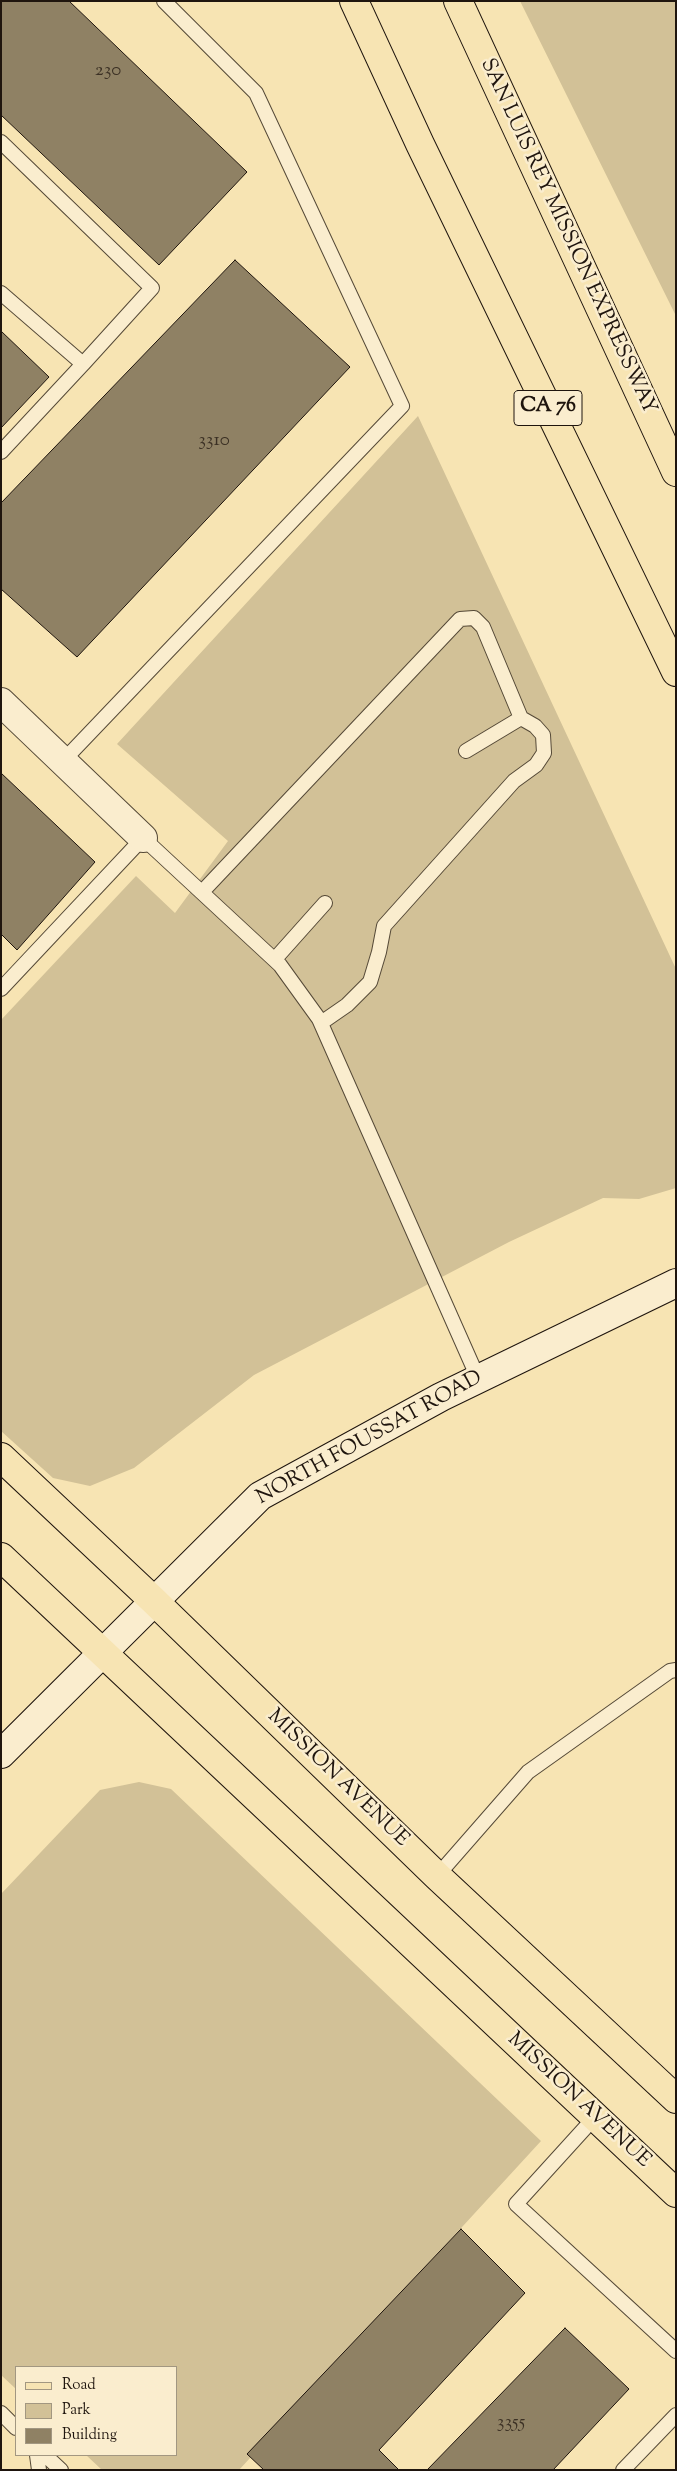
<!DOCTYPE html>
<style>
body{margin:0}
#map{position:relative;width:677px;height:2471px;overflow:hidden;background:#f7e4b3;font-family:"Sorts Mill Goudy",serif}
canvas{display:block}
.frame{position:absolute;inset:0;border:2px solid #1f150e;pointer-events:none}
.legend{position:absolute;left:15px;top:2366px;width:162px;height:90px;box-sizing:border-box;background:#faedce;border:1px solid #a29781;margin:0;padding:6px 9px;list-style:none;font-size:15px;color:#1f150e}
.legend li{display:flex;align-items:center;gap:10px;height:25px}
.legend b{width:25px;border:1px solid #a29781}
</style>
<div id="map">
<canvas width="677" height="2471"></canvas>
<div class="frame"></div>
<ul class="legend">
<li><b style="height:6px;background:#f7e4b3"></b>Road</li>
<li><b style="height:14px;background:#d2c197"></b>Park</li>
<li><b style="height:14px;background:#8f8164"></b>Building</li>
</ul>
</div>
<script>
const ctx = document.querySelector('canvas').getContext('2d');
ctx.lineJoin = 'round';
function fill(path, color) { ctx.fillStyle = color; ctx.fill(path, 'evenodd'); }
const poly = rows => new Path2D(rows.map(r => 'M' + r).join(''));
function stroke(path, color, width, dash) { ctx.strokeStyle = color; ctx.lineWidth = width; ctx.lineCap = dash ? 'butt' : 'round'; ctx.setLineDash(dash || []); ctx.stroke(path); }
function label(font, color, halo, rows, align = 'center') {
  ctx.font = font + ' "Sorts Mill Goudy",serif'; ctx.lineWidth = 5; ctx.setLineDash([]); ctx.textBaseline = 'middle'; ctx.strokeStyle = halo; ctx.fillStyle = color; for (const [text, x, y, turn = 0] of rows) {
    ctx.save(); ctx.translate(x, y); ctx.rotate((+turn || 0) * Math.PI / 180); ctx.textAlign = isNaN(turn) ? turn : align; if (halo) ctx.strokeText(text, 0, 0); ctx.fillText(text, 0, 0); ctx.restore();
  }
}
const green = poly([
 [520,1,676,1,676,316],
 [418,416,676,969,676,1188,639,1199,603,1198,509,1242,254,1375,134,1468,90,1486,53,1478,1,1431,1,1020,136,876,175,913,228,841,117,744],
 [139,1782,171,1789,541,2141,239,2470,102,2470,86,2455,176,2455,176,2367,16,2367,16,2389,1,2375,1,1894,100,1790]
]);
const building = poly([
 [1,1,69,1,247,172,159,265,1,115,1,1],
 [235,260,350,367,77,657,1,589,1,503,235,260],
 [1,331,49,377,1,428,1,331],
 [1,773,95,862,17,950,1,934,1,773],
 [461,2229,525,2293,379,2450,399,2470,264,2470,247,2454,461,2229],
 [565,2328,629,2389,553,2470,427,2470,565,2328]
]);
const lane = poly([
 [1,142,152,288,83,364,1,293],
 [1,452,83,364],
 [466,751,521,718],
 [63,761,402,406,256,93,164,1],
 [202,892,460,619,474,618,483,627,521,718,535,726,543,735,544,753,536,765,514,781,384,926,379,952,370,982,347,1005,321,1023],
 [275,959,325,903],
 [1,989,143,838,280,965,319,1019,478,1378],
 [437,1876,528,1772,670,1671,676,1670],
 [595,2117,516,2204,676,2351],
 [1,2413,16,2428],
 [37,2455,39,2470],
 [45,2455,61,2470],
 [623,2470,676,2415]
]);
const street = poly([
 [1,702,143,838]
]);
const secondary = poly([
 [1,1754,260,1496,441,1397,676,1283]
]);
const primary = poly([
 [1,1457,154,1601,437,1876,676,2099],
 [1,1557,676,2193]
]);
const highway = poly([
 [354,1,420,144,676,672],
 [458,1,676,472]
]);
const numberNames = [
 ["230",108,72],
 ["3310",214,442],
 ["3355",511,2424]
];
const shields = [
 [548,408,68]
];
const shieldNames = [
 ["CA 76",548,408]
];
const streetNames = [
 ["SAN LUIS REY MISSION EXPRESSWAY",567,237,65],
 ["NORTH FOUSSAT ROAD",370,1439,-29],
 ["MISSION AVENUE",337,1779,44],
 ["MISSION AVENUE",578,2101,43]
];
fill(green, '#d2c197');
fill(building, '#8f8164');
stroke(building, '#1f150e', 1);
stroke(lane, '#554937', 16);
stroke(street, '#554937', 30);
stroke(secondary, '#1f150e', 30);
stroke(primary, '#1f150e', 30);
stroke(highway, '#1f150e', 30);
stroke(lane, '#faedce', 14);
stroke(street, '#faedce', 28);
stroke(secondary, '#faedce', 28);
stroke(primary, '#f7e4b3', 28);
stroke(highway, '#f7e4b3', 28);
label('19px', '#3b3024', null, numberNames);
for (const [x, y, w] of shields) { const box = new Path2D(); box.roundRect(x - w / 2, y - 17.5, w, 35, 4); ctx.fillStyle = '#faedce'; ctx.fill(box); stroke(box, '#1f150e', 1); }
label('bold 20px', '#1f150e', null, shieldNames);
label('21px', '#1f150e', '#faedce', streetNames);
</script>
